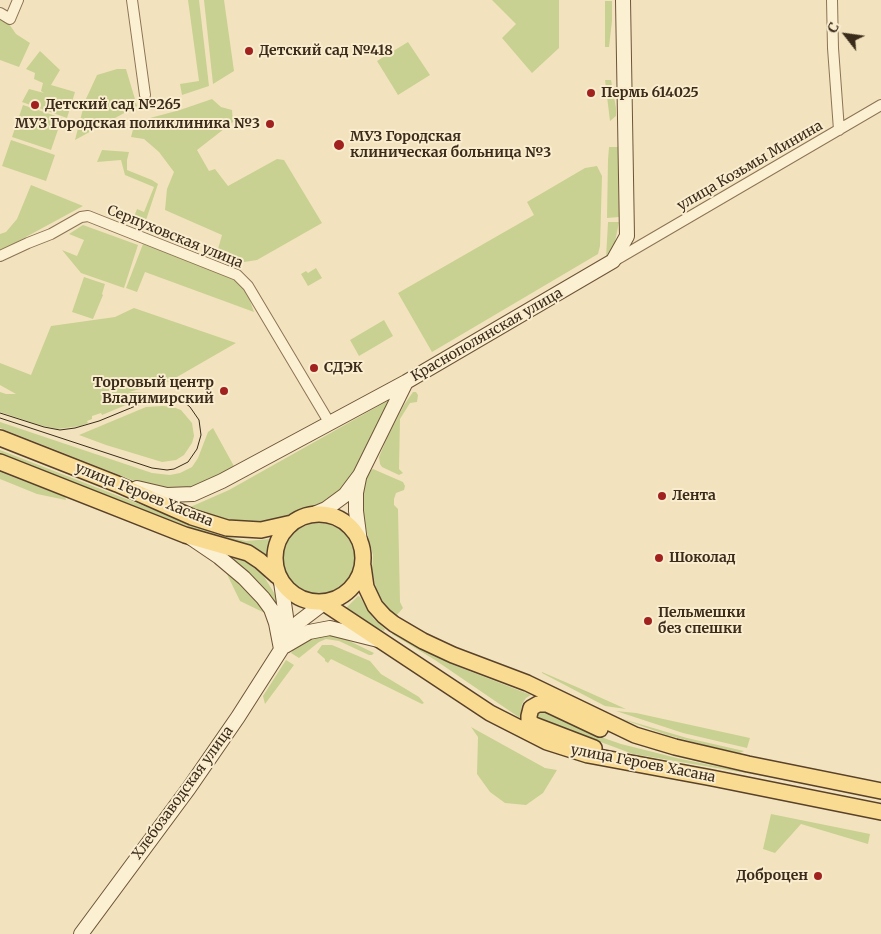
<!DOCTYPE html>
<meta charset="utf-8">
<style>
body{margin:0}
#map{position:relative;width:881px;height:934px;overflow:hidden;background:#f2e3be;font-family:Merriweather,serif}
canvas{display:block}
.north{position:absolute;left:821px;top:10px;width:50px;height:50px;-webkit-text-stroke:4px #f9edce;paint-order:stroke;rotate:300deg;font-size:14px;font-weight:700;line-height:20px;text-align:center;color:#3a2b1b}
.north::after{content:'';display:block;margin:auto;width:18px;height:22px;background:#3a2b1b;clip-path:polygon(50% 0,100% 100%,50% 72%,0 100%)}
</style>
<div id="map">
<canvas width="881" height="934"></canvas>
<div class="north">С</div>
</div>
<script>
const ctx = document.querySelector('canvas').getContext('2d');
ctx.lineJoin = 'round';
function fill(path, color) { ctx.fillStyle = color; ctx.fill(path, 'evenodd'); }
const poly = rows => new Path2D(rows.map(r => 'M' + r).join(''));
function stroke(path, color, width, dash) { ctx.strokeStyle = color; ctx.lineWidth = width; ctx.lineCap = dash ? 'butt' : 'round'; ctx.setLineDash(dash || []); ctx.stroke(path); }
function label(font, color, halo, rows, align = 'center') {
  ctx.font = font + ' Merriweather,serif'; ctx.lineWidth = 4; ctx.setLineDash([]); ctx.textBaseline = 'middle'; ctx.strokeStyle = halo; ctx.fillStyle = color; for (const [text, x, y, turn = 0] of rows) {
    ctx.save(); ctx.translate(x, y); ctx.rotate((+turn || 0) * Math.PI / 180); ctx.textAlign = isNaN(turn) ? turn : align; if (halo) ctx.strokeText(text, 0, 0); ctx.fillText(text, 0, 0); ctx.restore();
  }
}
const green = poly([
 [188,0,199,0,209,86,182,95,180,84,199,81],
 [204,0,224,0,234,71,213,84],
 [492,0,559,0,559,48,532,73,502,38,516,24],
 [605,1,612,1,612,21,609,47,605,47],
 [0,17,7,21,16,34,30,43,19,67,0,60],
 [408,42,430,75,398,95,377,61],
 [40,51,60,70,51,85,75,92,67,118,22,102,29,89,44,93,41,91,43,83,34,79,35,73,26,69],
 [117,69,126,69,137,106,75,140,85,101,97,75],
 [605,80,611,80,616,108,616,116,610,121],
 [212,99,221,107,232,110,233,122,197,150,209,171,215,169,228,186,277,159,284,160,322,223,257,260,238,263,216,256,222,235,165,210,167,189,174,172,159,152,144,139,131,137,135,122,180,110],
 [23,105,62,118,51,150,12,137],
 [11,140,55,155,46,181,2,166],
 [609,147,618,147,619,217,607,218,608,160],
 [102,150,129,152,127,160,127,170,152,180,158,184,144,226,132,222,137,209,144,212,154,187,125,175,121,160,97,162],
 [597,166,602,176,600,246,598,254,432,352,398,293,534,215,527,202,585,168],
 [31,185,83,206,0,251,0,234,6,232,17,219],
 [608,222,619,222,614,247,606,258],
 [83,225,138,245,124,288,81,273,62,250,77,256,84,240,69,234],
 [143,244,227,275,236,281,244,289,249,298,254,312,145,272,137,292,126,288],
 [316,268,322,278,308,286,301,274,306,271,308,273],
 [84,277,105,284,102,294,103,295,93,319,72,312],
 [134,308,236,343,170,381,129,392,149,393,145,397,102,415,101,413,92,416,92,419,87,421,88,423,81,426,57,429,39,425,0,412,0,392,6,394,16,394,0,385,0,363,31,375,51,326,115,317],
 [384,320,393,336,359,356,350,340],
 [413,392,416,392,418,395,417,402,410,403,400,419,399,469,403,473,399,475,382,467,380,464,379,457,387,438,404,405],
 [391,399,345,493,313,508,302,510,268,522,256,524,234,523,188,508,229,490],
 [163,406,173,407,181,410,192,423,194,436,192,443,184,455,176,460,162,462,106,445,79,435,146,407],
 [0,422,152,473,170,475,180,473,192,467,198,458,208,432,213,428,235,468,213,480,179,492,137,482,0,428],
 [0,450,219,535,246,541,270,539,266,554,241,543,197,530,76,483,0,453],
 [373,469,403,482,405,486,404,490,396,493,394,499,394,505,398,509,400,602,403,608,396,616,384,606,377,593,372,569,373,555,360,507,363,484,368,472],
 [0,472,65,497,66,500,37,494,0,479],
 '283 559a36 36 0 1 1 72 0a36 36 0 1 1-72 0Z',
 [228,557,247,562,263,575,276,596,281,612],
 [223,566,242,584,269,615,240,601],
 [358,596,360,597,373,618,385,629,384,631,373,626,345,609],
 [393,632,451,664,531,695,526,698,522,704,520,718,435,660,392,634],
 [335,634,374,653,372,655,369,655,339,641,326,639,319,642,299,658,291,653,296,646,307,638],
 [322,645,332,645,370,661,381,674,419,697,424,703,422,704,331,659,328,663,325,661,325,659,317,652],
 [286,660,294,665,265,704,263,696],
 [542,672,579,688,626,709,605,706,542,673],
 [540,709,595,735,621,744,681,759,770,777,633,754,536,718,536,712],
 [616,711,636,713,750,738,747,748,683,733],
 [616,717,687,738,744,751,740,753,708,746,667,735],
 [471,727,545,768,557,770,543,793,526,805,505,803,490,792,477,774,478,737],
 [771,814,870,834,868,844,801,824,775,853,763,849]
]);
const street = poly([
 [132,0,145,95],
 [832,0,833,48,839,130],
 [0,13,10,19,18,0],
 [0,256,28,243,51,234,81,217,88,216,237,275,248,286,329,422],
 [614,261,881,105]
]);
const secondary = poly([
 [359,478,356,493,356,511,360,542],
 [137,488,167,495,193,494,222,481,406,382,613,261,627,236,623,0],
 [314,514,326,509,345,495,360,475,406,382],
 [191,538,219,557,244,578,263,598,271,609,276,623,281,649],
 [281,582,286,617,282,639],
 [285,646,309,632,330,628,378,640],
 [81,934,189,788,238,717,291,634,299,622,324,603]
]);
const primary = poly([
 [0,438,117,484,192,517,227,528,261,530,292,523],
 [0,462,185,535,248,553,260,561,277,576],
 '275 558a44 44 0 1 1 88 0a44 44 0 1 1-88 0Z',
 [363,566,366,587,375,606,384,616,394,624,423,641,453,655,527,683,635,735,675,747,748,764,881,791],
 [324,603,490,713,547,742,588,755,712,778,881,812],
 [594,748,534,725,529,721,529,716,531,708,538,704,547,704,600,729]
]);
const tram = poly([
 [0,413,44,427,60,430,75,428,99,421,155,398,170,397,184,402,190,407,199,420,201,435,197,449,188,462,174,469,167,470,152,468,0,418]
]);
const markers = [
 [249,51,5,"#a1211f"],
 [591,93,5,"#a1211f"],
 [35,105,5,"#a1211f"],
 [270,124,5,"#a1211f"],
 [339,145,6,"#a1211f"],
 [314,368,5,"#a1211f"],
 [224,391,5,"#a1211f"],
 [662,496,5,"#a1211f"],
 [659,558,5,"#a1211f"],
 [648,621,5,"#a1211f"],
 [818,876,5,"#a1211f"]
];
const poiNames = [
 ["Детский сад №418",259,51],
 ["Пермь 614025",601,93],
 ["Детский сад №265",45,105],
 ["МУЗ Городская поликлиника №3",260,124,"right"],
 ["МУЗ Городская",350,137],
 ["клиническая больница №3",350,153],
 ["СДЭК",324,368],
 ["Торговый центр",214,383,"right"],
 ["Владимирский",214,399,"right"],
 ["Лента",672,496],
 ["Шоколад",669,558],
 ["Пельмешки",658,613],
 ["без спешки",658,629],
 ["Доброцен",808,876,"right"]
];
const streetNames = [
 ["улица Козьмы Минина",750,166,-30],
 ["Серпуховская улица",175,237,22],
 ["Краснополянская улица",487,335,-30],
 ["улица Героев Хасана",144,495,22],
 ["улица Героев Хасана",643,764,11],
 ["Хлебозаводская улица",183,793,-54]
];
fill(green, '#c8d191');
stroke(street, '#8c7355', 12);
stroke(secondary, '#6e5438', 16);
stroke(primary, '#59412a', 18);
stroke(street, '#fcf0d2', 10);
stroke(secondary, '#fcf0d2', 14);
stroke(primary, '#f9db91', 15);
stroke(tram, '#3a2b1b', 1);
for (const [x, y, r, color] of markers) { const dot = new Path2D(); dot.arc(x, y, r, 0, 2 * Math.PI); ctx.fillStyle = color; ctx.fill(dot); stroke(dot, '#f9edce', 2); }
label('bold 14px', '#3a2b1b', '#f9edce', poiNames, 'left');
label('14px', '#3a2b1b', '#f9edce', streetNames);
</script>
